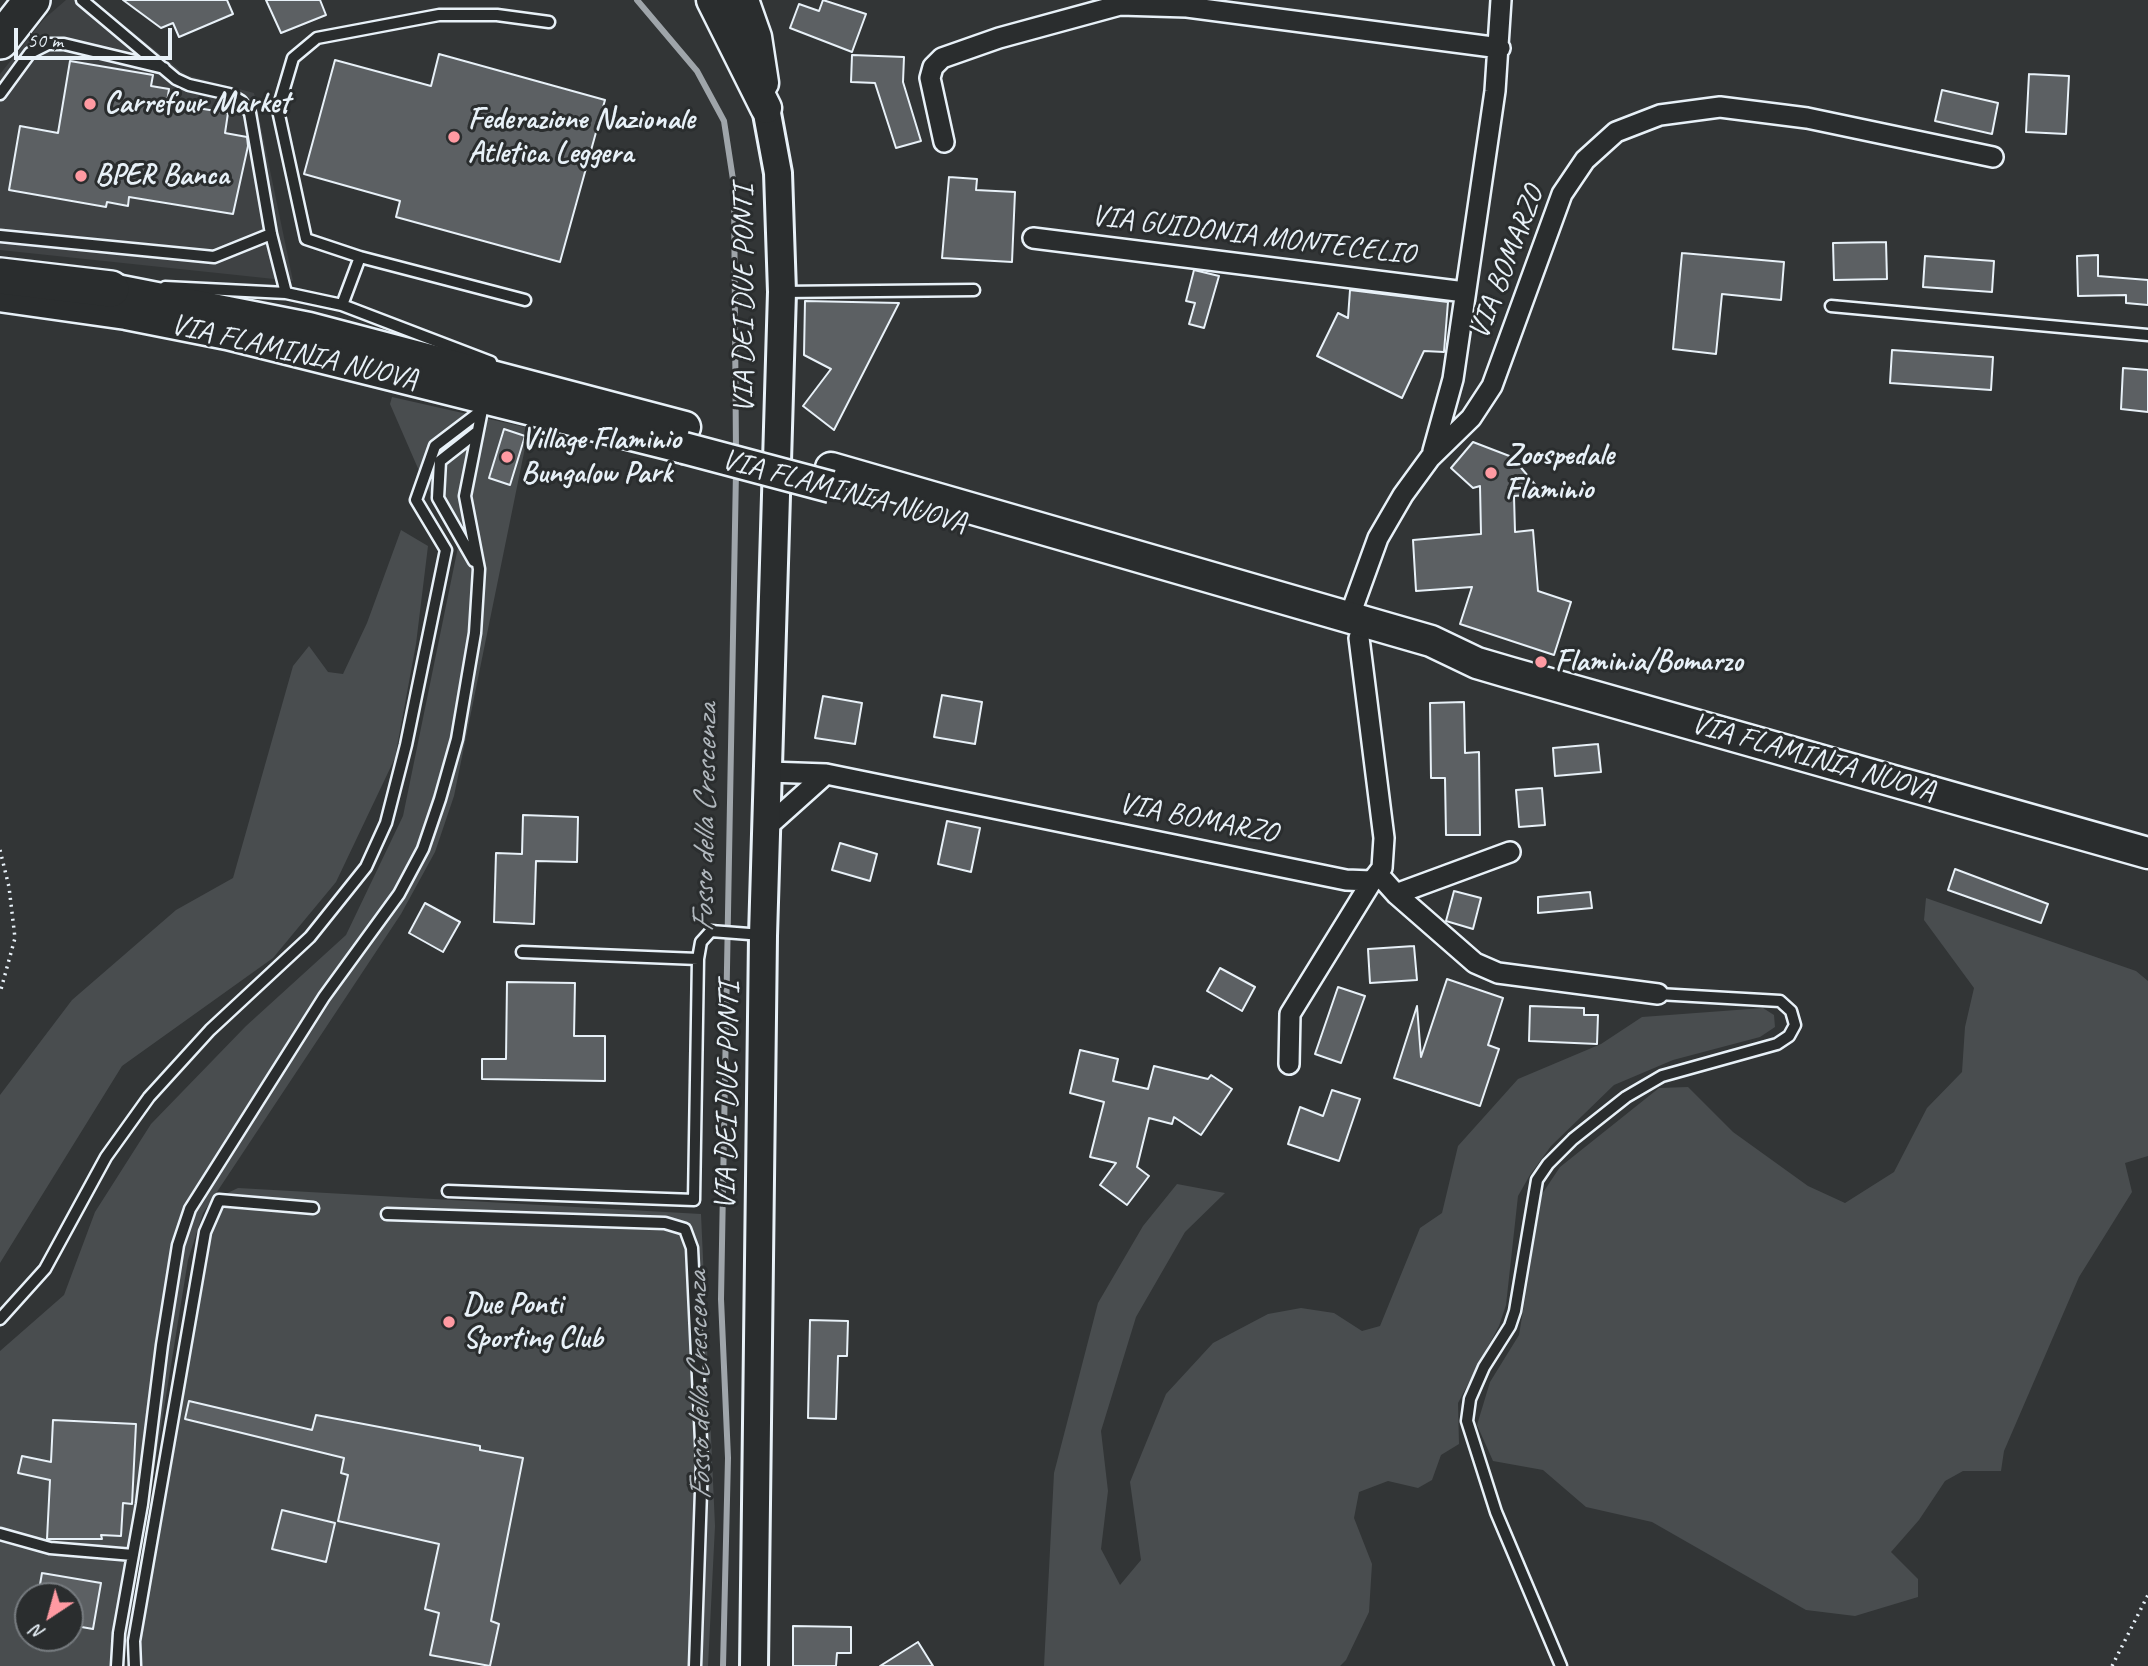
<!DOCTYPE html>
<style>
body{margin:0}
#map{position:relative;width:2148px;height:1666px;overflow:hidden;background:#323536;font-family:Caveat,sans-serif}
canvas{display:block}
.north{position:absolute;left:14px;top:1582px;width:70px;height:70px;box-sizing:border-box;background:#2a2d2e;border:2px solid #767b7f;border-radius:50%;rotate:216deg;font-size:19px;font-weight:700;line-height:28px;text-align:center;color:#e8f1f8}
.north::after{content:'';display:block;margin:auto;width:24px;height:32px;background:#ff9aa2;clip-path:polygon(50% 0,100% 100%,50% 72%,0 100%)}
.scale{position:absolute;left:14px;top:28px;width:158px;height:32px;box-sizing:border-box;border:4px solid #e8f1f8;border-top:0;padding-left:9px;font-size:21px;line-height:24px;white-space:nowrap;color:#e8f1f8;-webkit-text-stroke:5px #2a2d2e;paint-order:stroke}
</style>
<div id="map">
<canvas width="2148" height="1666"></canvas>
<div class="north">N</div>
<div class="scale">50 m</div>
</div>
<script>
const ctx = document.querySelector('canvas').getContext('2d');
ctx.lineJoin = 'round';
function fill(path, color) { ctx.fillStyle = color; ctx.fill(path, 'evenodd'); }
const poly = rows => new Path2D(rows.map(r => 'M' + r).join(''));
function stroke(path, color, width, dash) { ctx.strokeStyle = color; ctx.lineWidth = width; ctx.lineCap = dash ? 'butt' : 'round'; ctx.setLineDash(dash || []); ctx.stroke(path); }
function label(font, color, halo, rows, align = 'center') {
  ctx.font = font + ' Caveat,sans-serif'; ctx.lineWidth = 6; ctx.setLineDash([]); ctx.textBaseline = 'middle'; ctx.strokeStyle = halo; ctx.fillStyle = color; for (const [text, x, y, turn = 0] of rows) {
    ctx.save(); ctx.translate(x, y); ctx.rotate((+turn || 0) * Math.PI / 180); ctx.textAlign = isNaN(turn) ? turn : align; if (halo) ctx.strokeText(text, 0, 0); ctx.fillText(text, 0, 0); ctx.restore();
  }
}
const built = poly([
 [66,0,93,0,186,75,254,93,293,281,0,250,0,74,44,19]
]);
const green = poly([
 [392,397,529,428,454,796,435,852,401,914,203,1213,188,1260,124,1656,125,1666,0,1666,0,1351,64,1295,95,1212,151,1124,246,1026,346,935,403,816,458,547,420,473,390,404],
 [28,1596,70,1596,70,1638,28,1638],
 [401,530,428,546,416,644,395,758,336,882,273,958,122,1066,0,1263,0,1095,72,1000,176,910,233,878,293,666,309,646,328,672,343,674,367,623],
 [1926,898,2136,971,2148,981,2148,1156,2125,1163,2132,1192,2079,1277,2004,1451,2001,1471,1963,1471,1945,1481,1919,1520,1891,1552,1918,1579,1918,1597,1855,1616,1806,1610,1652,1522,1586,1507,1543,1470,1493,1461,1477,1425,1490,1382,1519,1335,1542,1194,1560,1167,1659,1088,1688,1087,1733,1132,1808,1186,1845,1203,1894,1172,1927,1108,1962,1072,1965,1027,1974,988,1924,920],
 [1763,1008,1774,1015,1775,1027,1760,1037,1673,1060,1614,1085,1551,1146,1530,1175,1518,1196,1506,1305,1499,1326,1458,1403,1459,1444,1441,1455,1432,1480,1418,1488,1388,1481,1359,1492,1354,1518,1372,1564,1369,1612,1346,1660,1340,1666,1044,1666,1054,1473,1098,1303,1143,1226,1177,1184,1225,1193,1185,1232,1136,1317,1101,1431,1108,1491,1101,1549,1120,1585,1141,1560,1130,1482,1166,1394,1213,1343,1268,1314,1301,1308,1334,1313,1362,1331,1380,1326,1420,1228,1442,1213,1458,1146,1518,1079,1601,1044,1642,1017],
 [238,1188,701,1214,715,1526,708,1666,133,1666,169,1429,217,1198]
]);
const stream = poly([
 [637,0,697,71,724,121,734,186,736,453],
 [723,1666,728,1458,721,1299,736,471]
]);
const building = poly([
 [123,0,227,0,233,14,179,37,173,23,161,28,123,0],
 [266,0,320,0,326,15,281,33,266,0],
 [823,0,866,14,852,52,790,28,799,4,819,11,823,0],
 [439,54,605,100,560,262,396,217,400,201,304,174,335,60,431,86,439,54],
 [852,55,904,57,903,82,921,141,896,148,875,83,851,82,852,55],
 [70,61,153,75,151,86,169,89,167,103,228,113,225,133,247,137,248,146,233,214,129,197,128,206,107,202,106,207,9,190,20,126,58,133,70,61],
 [2029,74,2069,76,2066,134,2026,132,2029,74],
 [1942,90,1998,103,1992,134,1935,121,1942,90],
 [949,177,977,179,976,190,1015,192,1012,262,942,258,949,177],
 [1886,242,1887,279,1834,280,1833,243,1886,242],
 [1682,253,1784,262,1781,300,1722,294,1716,354,1673,349,1682,253],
 [2098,255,2098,276,2148,280,2148,305,2126,303,2126,295,2078,296,2077,256,2098,255],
 [1925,256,1994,261,1992,292,1923,287,1925,256],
 [1194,270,1219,276,1204,328,1189,324,1195,303,1186,301,1194,270],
 [1350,290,1448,302,1444,352,1424,351,1402,398,1317,356,1338,313,1348,318,1350,290],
 [805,301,899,303,834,430,803,406,831,369,804,355,805,301],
 [1892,350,1993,357,1991,390,1890,383,1892,350],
 [2123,368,2148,370,2148,412,2121,409,2123,368],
 [504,429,525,436,510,485,489,478,504,429],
 [1473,442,1512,457,1543,494,1514,496,1515,532,1533,530,1538,591,1571,602,1554,655,1460,624,1472,587,1416,591,1413,540,1481,534,1480,486,1473,488,1451,468,1473,442],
 [942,695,982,702,975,744,934,737,942,695],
 [823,696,862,703,855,744,815,738,823,696],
 [1464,702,1465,753,1479,752,1480,835,1446,835,1445,778,1431,778,1430,703,1464,702],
 [1598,744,1601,772,1555,776,1553,748,1598,744],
 [1542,788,1545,825,1519,827,1516,790,1542,788],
 [523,815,578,817,577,862,536,861,534,924,494,922,496,853,522,854,523,815],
 [947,821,980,828,971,872,938,864,947,821],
 [840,843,877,854,870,881,832,870,840,843],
 [1955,869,2048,904,2041,923,1948,890,1955,869],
 [1454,891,1481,898,1473,929,1446,921,1454,891],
 [1590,892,1592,908,1538,913,1538,897,1590,892],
 [425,903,460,922,443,952,409,933,425,903],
 [1414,946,1417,980,1370,983,1368,949,1414,946],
 [1220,968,1255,987,1242,1011,1207,991,1220,968],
 [1447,979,1503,998,1488,1045,1499,1049,1480,1106,1394,1078,1417,1006,1421,1057,1447,979],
 [507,982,575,983,574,1036,605,1036,605,1081,482,1079,482,1059,506,1059,507,982],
 [1338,987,1365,996,1341,1063,1315,1054,1338,987],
 [1530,1006,1584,1008,1584,1015,1598,1015,1597,1044,1529,1041,1530,1006],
 [1080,1050,1118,1059,1113,1081,1148,1089,1154,1066,1208,1079,1211,1075,1232,1089,1201,1135,1174,1117,1172,1124,1149,1118,1137,1167,1149,1176,1127,1205,1100,1185,1116,1163,1090,1157,1104,1102,1070,1093,1080,1050],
 [1332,1090,1360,1099,1339,1161,1288,1144,1300,1107,1323,1116,1332,1090],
 [810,1320,848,1321,847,1356,838,1356,836,1419,808,1418,810,1320],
 [189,1401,312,1430,316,1415,480,1446,480,1450,523,1458,491,1621,499,1624,490,1666,430,1655,439,1613,425,1609,439,1544,338,1521,348,1475,341,1473,344,1458,185,1419,189,1401],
 [53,1420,136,1424,132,1504,123,1503,121,1536,101,1535,102,1539,47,1539,50,1480,18,1473,22,1456,51,1462,53,1420],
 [282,1510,335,1523,326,1562,272,1549,282,1510],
 [42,1573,101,1583,93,1629,70,1625,70,1596,38,1596,42,1573],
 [793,1626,851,1627,851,1653,837,1653,836,1666,793,1666,793,1626],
 [918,1642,933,1666,880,1666,918,1642]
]);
const path = poly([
 [0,850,9,887,15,938,0,993],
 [2112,1666,2148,1595]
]);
const lane = poly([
 [82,0,176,79,189,85,229,94,241,101,250,113,271,234,286,293],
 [0,94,30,53,48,44,64,44,164,68],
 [0,236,214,257,271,234],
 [165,287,286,293,342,305,491,362],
 [782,292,974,290],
 [525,300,360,257,306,239,279,115,280,102,293,58,317,38,439,15,497,15,549,22],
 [342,305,360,257],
 [1831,306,2148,335],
 [474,561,438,498,440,461,477,432],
 [522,952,698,959],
 [448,1191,694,1200,698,959,701,942,711,931,762,935],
 [387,1214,665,1223,685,1229,692,1248,702,1462,695,1666],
 [0,1319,45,1269,106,1157,149,1097,210,1030,310,937,366,867,386,823,406,745,446,550,416,500,435,446,481,411],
 [0,1534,50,1548,133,1555],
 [117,1666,119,1633,142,1504,162,1345,178,1245,190,1209,324,997,399,894,423,849,440,799,457,739,475,633,479,569,465,496,484,400],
 [135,1666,134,1641,205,1232,219,1200,313,1208],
 [1561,1666,1496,1512,1467,1421,1470,1399,1484,1367,1510,1326,1515,1311,1537,1180,1548,1164,1573,1139,1626,1097,1662,1076,1777,1044,1789,1036,1795,1025,1791,1011,1780,1001,1658,994]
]);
const street = poly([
 [944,142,930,78,933,67,942,58,999,38,1120,5,1187,7,1500,48],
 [1033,238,1465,292],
 [1433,451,1453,379,1495,91,1501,0],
 [1349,618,1378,538,1403,495,1430,458,1471,418,1492,386,1562,194,1585,160,1616,132,1660,115,1720,107,1807,118,1993,157],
 [769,772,826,774,1346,880,1372,881,1382,868,1384,838,1359,638],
 [768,826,826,774],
 [1379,875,1396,894,1475,963,1498,973,1658,994],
 [1396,894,1510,852],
 [1289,1064,1290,1014,1372,881]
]);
const secondary = poly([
 [754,1666,763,936,782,292,778,173,766,108]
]);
const primary = poly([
 [712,0,766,108],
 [743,0,756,37,763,83],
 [111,289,309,328,685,427],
 [0,296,126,314,227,334,684,448],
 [831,468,1431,641,1477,663,1511,673,2148,853]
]);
const highway = poly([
 [0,41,32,0],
 [0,276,111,289]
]);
const primaryBridge = poly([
 [684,448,831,487]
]);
const markers = [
 [90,104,7,"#ff9aa2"],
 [454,137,7,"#ff9aa2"],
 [81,176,7,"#ff9aa2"],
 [507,457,7,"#ff9aa2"],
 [1491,473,7,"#ff9aa2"],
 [1541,662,7,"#ff9aa2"],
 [449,1322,7,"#ff9aa2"]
];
const poiNames = [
 ["Carrefour Market",104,104],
 ["Federazione Nazionale",468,120],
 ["Atletica Leggera",468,154],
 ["BPER Banca",95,176],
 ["Village Flaminio",521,440],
 ["Bungalow Park",521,474],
 ["Zoospedale",1505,456],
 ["Flaminio",1505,490],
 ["Flaminia/Bomarzo",1555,662],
 ["Due Ponti",463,1305],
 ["Sporting Club",463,1339]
];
const streetNames = [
 ["VIA GUIDONIA MONTECELIO",1253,236,7],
 ["VIA BOMARZO",1507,263,-69],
 ["VIA DEI DUE PONTI",744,299,-90],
 ["VIA FLAMINIA NUOVA",294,353,13],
 ["VIA FLAMINIA NUOVA",844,492,15],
 ["VIA FLAMINIA NUOVA",1813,758,16],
 ["VIA BOMARZO",1198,819,11],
 ["VIA DEI DUE PONTI",728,1096,-89]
];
const waterNames = [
 ["Fosso della Crescenza",706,818,-89],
 ["Fosso della Crescenza",700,1386,-91]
];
fill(built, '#3f4244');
fill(green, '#494d4f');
stroke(stream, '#9fa5aa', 6);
fill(building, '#5c6063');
stroke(building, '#e8f1f8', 2);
stroke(lane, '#e8f1f8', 15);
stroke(street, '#e8f1f8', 24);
stroke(secondary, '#e8f1f8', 32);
stroke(primary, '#e8f1f8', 35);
stroke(highway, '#e8f1f8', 40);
stroke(path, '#e8f1f8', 3.5, [2, 5]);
stroke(lane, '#2a2d2e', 10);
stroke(street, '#2a2d2e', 19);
stroke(secondary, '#2a2d2e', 26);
stroke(primary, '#2a2d2e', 30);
stroke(highway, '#2a2d2e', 35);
stroke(primaryBridge, '#e8f1f8', 35, []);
stroke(primaryBridge, '#2a2d2e', 30);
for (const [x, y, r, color] of markers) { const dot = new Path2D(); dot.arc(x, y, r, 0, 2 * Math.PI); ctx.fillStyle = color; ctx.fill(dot); stroke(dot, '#2a2d2e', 2.5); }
label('bold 30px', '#e8f1f8', '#2a2d2e', poiNames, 'left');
label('30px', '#e8f1f8', '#2a2d2e', streetNames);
label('italic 32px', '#b1b8be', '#2a2d2e', waterNames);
</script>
